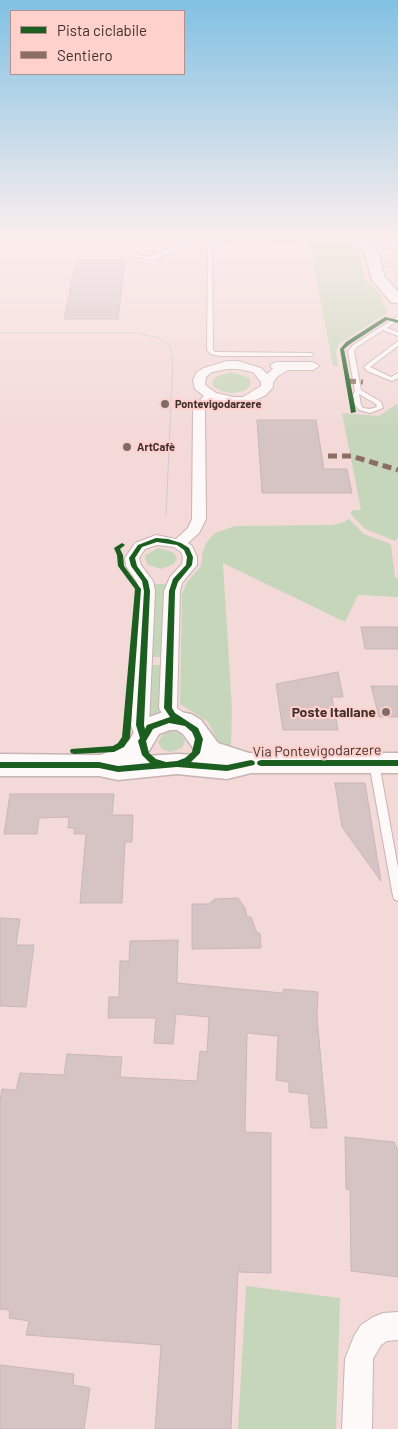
<!DOCTYPE html>
<meta charset="utf-8">
<style>
body{margin:0}
#map{position:relative;width:398px;height:1429px;overflow:hidden;background:#f3dad8;font-family:Barlow,sans-serif}
canvas{display:block}
.legend{position:absolute;left:10px;top:10px;width:175px;height:65px;box-sizing:border-box;background:#fed1cd;border:1px solid #b2908d;margin:0;padding:6px 9px;list-style:none;font-size:15px;color:#402f2d}
.legend li{display:flex;align-items:center;gap:10px;height:25px}
.legend b{width:25px;border:1px solid #b2908d}
</style>
<div id="map">
<canvas width="398" height="1429"></canvas>
<ul class="legend">
<li><b style="height:6px;background:#1b5e20"></b>Pista ciclabile</li>
<li><b style="height:6px;background:#8d6e63"></b>Sentiero</li>
</ul>
</div>
<script>
const ctx = document.querySelector('canvas').getContext('2d');
ctx.lineJoin = 'round';
function fill(path, color) { ctx.fillStyle = color; ctx.fill(path, 'evenodd'); }
const poly = rows => new Path2D(rows.map(r => 'M' + r).join(''));
function stroke(path, color, width, dash) { ctx.strokeStyle = color; ctx.lineWidth = width; ctx.lineCap = dash ? 'butt' : 'round'; ctx.setLineDash(dash || []); ctx.stroke(path); }
function label(font, color, halo, rows, align = 'center') {
  ctx.font = font + ' Barlow,sans-serif'; ctx.lineWidth = 4.5; ctx.setLineDash([]); ctx.textBaseline = 'middle'; ctx.strokeStyle = halo; ctx.fillStyle = color; for (const [text, x, y, turn = 0] of rows) {
    ctx.save(); ctx.translate(x, y); ctx.rotate((+turn || 0) * Math.PI / 180); ctx.textAlign = isNaN(turn) ? turn : align; if (halo) ctx.strokeText(text, 0, 0); ctx.fillText(text, 0, 0); ctx.restore();
  }
}
const green = poly([
 [340,234,349,240,357,248,365,279,381,295,382,301,387,310,385,314,339,344,336,352,338,366,333,366,308,235],
 [231,372,247,377,250,379,250,386,244,391,232,393,221,391,213,386,212,382,216,377],
 [396,404,398,405,398,538,395,541,365,529,350,513,353,510,361,510,342,413,379,416],
 [349,519,364,534,391,544,395,578,398,578,398,597,358,595,345,622,223,563,232,710,231,746,222,744,216,738,208,722,180,704,182,594,187,582,201,566,203,551,207,542,215,533,235,526,332,525,342,523],
 [158,548,173,552,177,558,174,564,161,569,148,565,145,559,146,555],
 [153,584,168,584,165,657,149,657],
 [149,665,165,665,163,712,148,718],
 [172,731,180,733,185,741,182,748,170,752,162,749,158,742,164,733],
 [246,1286,340,1298,336,1429,238,1429]
]);
const building = poly([
 [76,260,125,260,118,319,64,319,76,260],
 [257,420,316,420,324,469,347,469,352,493,262,493,257,420],
 [361,627,398,627,398,649,365,649,361,627],
 [338,672,343,697,332,697,338,730,283,730,276,684,338,672],
 [371,686,398,686,398,717,379,717,371,686],
 [335,783,365,783,381,881,342,827,335,783],
 [10,794,114,794,112,815,133,815,132,842,125,842,122,903,80,903,86,834,74,834,74,828,68,828,69,817,39,818,37,834,4,834,10,794],
 [238,898,245,908,247,917,251,917,257,933,260,933,261,948,192,949,192,904,209,904,215,899,238,898],
 [0,918,20,919,16,945,34,945,26,1007,0,1006,0,918],
 [178,940,177,983,282,993,284,989,318,992,317,1017,327,1128,311,1128,308,1094,289,1092,289,1082,276,1080,278,1036,247,1033,245,1132,271,1133,271,1273,238,1272,231,1429,155,1429,161,1345,26,1335,29,1321,9,1318,10,1310,0,1309,0,1100,2,1089,16,1090,20,1073,64,1075,67,1054,122,1057,120,1077,197,1081,200,1051,207,1052,209,1017,176,1014,173,1044,154,1043,156,1018,108,1018,109,997,119,997,120,961,129,961,130,941,178,940],
 [345,1137,394,1142,398,1151,398,1277,351,1271,350,1190,346,1189,345,1137],
 [0,1365,74,1374,73,1385,90,1388,84,1429,0,1429,0,1365]
]);
const lane = poly([
 [232,237,293,238,295,239,293,240,232,239,212,246,213,350,215,352,220,352,311,353,313,354,313,356,220,356,211,354,207,350,208,245,232,237],
 [136,255,150,257,152,258,150,259,134,257,134,256,136,255],
 [398,316,398,320,387,328,398,332,398,336,383,330,357,347,354,351,361,390,381,402,383,408,370,413,359,410,355,405,353,395,355,391,348,351,353,345,398,316],
 [359,394,376,404,377,407,370,409,363,408,361,405,359,394],
 [398,341,398,346,370,367,391,377,398,373,398,378,392,381,367,371,364,367,365,366,398,341],
 [374,759,377,760,379,763,398,868,398,901,394,899,393,896,369,763,371,760,374,759]
]);
const street = poly([
 [202,234,216,234,153,260,147,260,145,258,202,234],
 [352,234,364,234,398,244,398,250,353,237,352,234],
 [227,361,238,361,261,368,267,374,273,369,270,366,272,364,276,362,313,362,319,366,313,370,288,370,278,376,273,382,273,387,266,395,249,403,233,405,214,400,205,408,206,519,199,533,188,543,192,546,197,557,197,565,182,583,180,591,177,708,188,716,191,721,188,726,182,728,176,726,166,720,159,708,164,591,170,577,182,564,183,557,181,552,174,547,157,545,145,549,139,558,141,565,153,581,155,591,149,725,152,737,149,742,143,744,137,742,131,725,139,591,137,582,126,566,125,558,135,543,156,535,176,539,188,528,192,519,193,407,204,396,195,389,193,380,197,372,204,368,227,361],
 [227,369,238,369,253,372,261,382,261,386,243,397,233,397,216,393,205,385,206,377,212,372,227,369],
 [398,1312,398,1340,387,1341,381,1345,373,1359,372,1429,342,1429,345,1359,354,1336,361,1325,373,1317,383,1313,398,1312]
]);
const secondary = poly([
 [347,234,363,234,372,242,379,254,384,276,398,292,398,303,391,302,372,280,365,254,361,247,347,234],
 [169,710,191,714,201,720,218,743,249,753,398,753,398,773,251,773,227,779,177,774,118,780,99,776,0,776,0,754,100,755,122,747,129,741,141,720,169,710],
 [170,730,177,730,183,734,198,755,177,754,146,756,159,734,170,730]
]);
const tram = poly([
 [0,333,137,333,159,338,170,346,173,359,166,516]
]);
const quiet = poly([
 [347,381,363,382],
 [328,456,351,456,398,470]
]);
const cycleway = poly([
 [385,317,398,320,398,323,387,320,350,344,344,349,356,412,351,413,340,349,346,342,385,317],
 [156,538,168,539,181,543,189,548,193,557,192,565,178,582,175,591,172,708,175,713,198,728,203,739,200,753,191,762,227,765,251,760,254,761,255,763,254,765,227,771,177,767,118,772,99,768,0,768,0,762,99,762,118,766,150,763,142,755,138,741,140,738,136,725,144,591,142,581,131,566,129,558,138,545,156,538],
 [157,542,177,545,184,550,187,557,186,565,173,579,169,591,164,708,170,717,147,725,145,729,144,725,150,591,148,581,137,566,135,558,142,547,157,542],
 [169,723,185,726,192,732,195,739,192,752,185,758,177,761,166,762,156,759,149,753,146,741,153,729,169,723],
 [122,543,125,545,120,549,123,555,124,566,141,589,130,738,124,747,114,752,74,754,71,753,70,751,71,749,113,746,118,743,122,737,135,589,118,566,117,555,114,548,122,543],
 [261,760,398,760,398,766,261,766,258,765,257,763,258,761,261,760]
]);
const markers = [
 [165,404,5,"#7f6b69"],
 [127,447,5,"#7f6b69"],
 [386,712,5,"#7f6b69"]
];
const farPoinames = [
 ["Pontevigodarzere",175,404],
 ["ArtCafè",137,447]
];
const poiNames = [
 ["Poste italiane",376,712]
];
const streetNames = [
 ["Via Pontevigodarzere",317,751,-1]
];
fill(green, '#c6d6ba');
fill(building, '#d6c3c4');
stroke(building, '#cab6b7', 1);
stroke(lane, '#c6b4b2', 2);
stroke(street, '#c6b4b2', 2);
stroke(secondary, '#c6b4b2', 3);
fill(lane, '#fdf9f9');
fill(street, '#fdf9f9');
fill(secondary, '#fdf9f9');
stroke(tram, '#d2cbca', 1);
stroke(quiet, '#8d6e63', 5, [9, 5]);
fill(cycleway, '#1b5e20');
const sky = ctx.createLinearGradient(0, 0, 0, 434);
sky.addColorStop(0, '#81c1e3');
sky.addColorStop(0.54, '#faeeed');
sky.addColorStop(1, '#faeeed00');
ctx.fillStyle = sky;
ctx.fillRect(0, 0, 398, 434);
for (const [x, y, r, color] of markers) { const dot = new Path2D(); dot.arc(x, y, r, 0, 2 * Math.PI); ctx.fillStyle = color; ctx.fill(dot); stroke(dot, '#fed1cd', 2); }
label('bold 11px', '#402f2d', '#fed1cd', farPoinames, 'left');
label('bold 14px', '#402f2d', '#fed1cd', poiNames, 'right');
label('14px', '#402f2d', '#fed1cd', streetNames);
</script>
